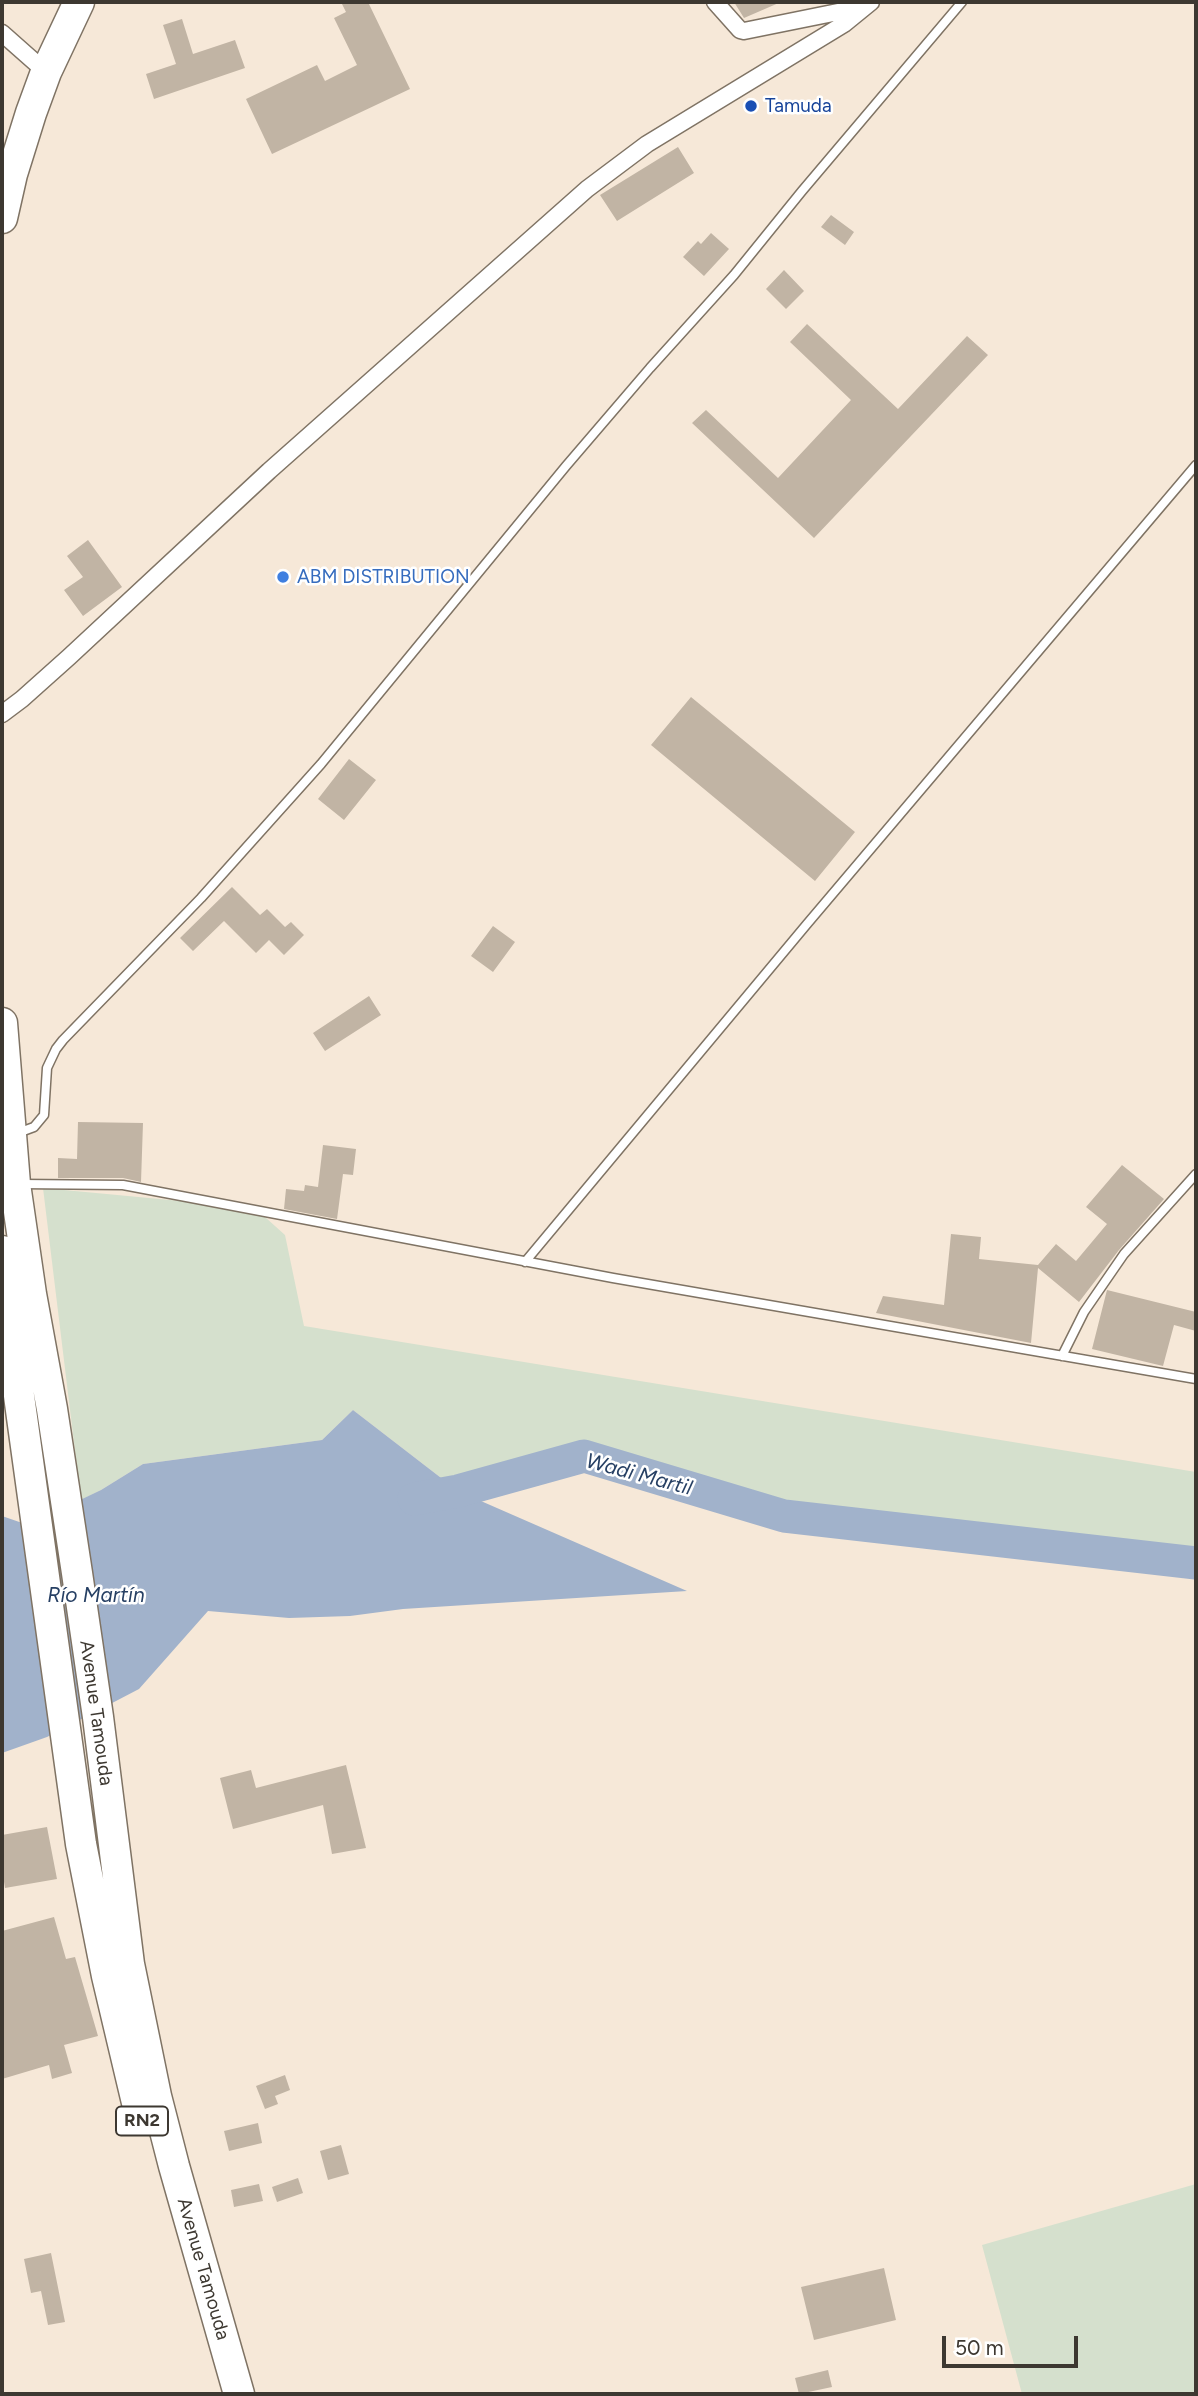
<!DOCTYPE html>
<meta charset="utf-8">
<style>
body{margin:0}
#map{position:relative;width:1198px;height:2396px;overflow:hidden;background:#f6e8d8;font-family:Figtree,sans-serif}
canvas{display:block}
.frame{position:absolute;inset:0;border:4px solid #3d3831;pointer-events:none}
.scale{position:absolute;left:942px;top:2336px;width:136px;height:32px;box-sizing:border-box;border:4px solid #3d3831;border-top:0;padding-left:9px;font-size:21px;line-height:24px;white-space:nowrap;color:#3d3831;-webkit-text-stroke:5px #fff;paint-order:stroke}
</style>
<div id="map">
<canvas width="1198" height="2396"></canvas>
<div class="frame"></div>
<div class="scale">50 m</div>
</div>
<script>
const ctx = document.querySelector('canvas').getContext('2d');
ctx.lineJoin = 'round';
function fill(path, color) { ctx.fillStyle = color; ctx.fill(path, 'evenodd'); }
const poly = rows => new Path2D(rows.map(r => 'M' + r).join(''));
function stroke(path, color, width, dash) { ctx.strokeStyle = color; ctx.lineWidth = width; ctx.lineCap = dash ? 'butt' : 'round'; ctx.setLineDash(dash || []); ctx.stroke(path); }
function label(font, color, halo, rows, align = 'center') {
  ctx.font = font + ' Figtree,sans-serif'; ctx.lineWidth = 5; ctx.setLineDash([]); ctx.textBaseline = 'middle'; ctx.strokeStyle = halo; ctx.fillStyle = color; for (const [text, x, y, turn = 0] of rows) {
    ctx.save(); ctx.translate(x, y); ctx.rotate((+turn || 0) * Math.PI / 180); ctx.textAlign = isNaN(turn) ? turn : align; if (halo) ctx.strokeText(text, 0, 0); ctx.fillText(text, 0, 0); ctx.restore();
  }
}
const green = poly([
 [43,1188,255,1208,285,1235,304,1326,1196,1472,1196,1563,784,1516,584,1456,458,1491,353,1410,322,1440,143,1464,101,1490,81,1500],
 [1196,2184,1196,2394,1022,2394,982,2245]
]);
const water = poly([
 [353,1410,458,1491,687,1591,403,1609,350,1616,289,1618,208,1611,139,1689,47,1737,2,1753,2,1516,28,1525,101,1490,143,1464,322,1440]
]);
const river = poly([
 [414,1499,458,1491,584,1456,784,1516,1196,1563]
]);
const building = poly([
 [341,2,368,2,410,89,272,154,246,99,317,65,325,81,357,65,334,18,346,12],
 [734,2,781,2,744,18],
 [182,19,193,54,235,40,245,68,154,99,146,74,176,64,163,25],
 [678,147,694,173,617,221,600,195],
 [831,215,854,232,845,245,821,227],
 [711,233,729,249,704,276,683,257,698,241,701,244],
 [784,270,804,291,786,309,766,289],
 [807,324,898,409,967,336,988,355,814,538,692,423,706,410,778,478,851,400,790,342],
 [88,540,122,587,83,616,64,590,83,577,67,556],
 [691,697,855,832,815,881,651,745],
 [349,759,376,780,344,820,318,799],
 [232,887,260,915,267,909,285,927,291,922,304,935,284,955,269,940,256,953,224,921,193,951,180,938],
 [493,926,515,942,493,972,471,956],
 [369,996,381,1015,325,1051,313,1033],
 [78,1122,143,1123,141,1182,123,1178,58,1178,58,1158,77,1159],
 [323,1145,356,1149,353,1175,343,1174,337,1219,284,1209,286,1189,304,1191,305,1185,318,1187],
 [1122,1165,1164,1199,1119,1250,1079,1302,1038,1268,1031,1343,876,1313,883,1296,944,1305,951,1234,981,1237,979,1259,1038,1265,1056,1244,1076,1261,1107,1224,1086,1207],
 [1107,1290,1196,1312,1196,1331,1174,1325,1163,1366,1092,1349],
 [346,1765,366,1848,332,1854,323,1805,233,1829,220,1778,251,1770,256,1788],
 [47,1827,57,1879,5,1888,2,1869,2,1835],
 [54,1917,66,1959,75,1957,98,2036,64,2045,72,2073,52,2079,49,2065,2,2079,2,1931],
 [285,2075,290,2090,275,2096,278,2104,265,2109,256,2086],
 [258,2123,262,2143,229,2151,224,2131],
 [341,2145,349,2174,328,2180,320,2151],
 [298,2178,303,2193,277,2202,272,2187],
 [259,2184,263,2201,234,2207,231,2190],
 [51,2253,65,2322,48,2325,41,2291,31,2293,24,2259],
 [884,2268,896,2320,814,2340,801,2287],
 [828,2370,832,2387,799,2394,795,2378]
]);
const lane = poly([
 [15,1134,34,1127,44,1115,47,1068,56,1049,63,1040,201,898,321,764,566,466,650,368,734,275,802,191,962,2],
 [20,1184,123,1185,613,1278,1196,1379],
 [525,1262,807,924,1196,465],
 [1062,1356,1084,1312,1124,1254,1196,1174]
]);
const street = poly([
 [715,2,740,30,744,31,863,7],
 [2,33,46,72],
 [2,714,22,699,69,657,269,471,587,189,647,144,844,24,871,2]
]);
const highway = poly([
 [2,218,12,174,31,113,46,72,79,2],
 [2,1023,15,1184,31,1294,52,1409,77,1573,98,1717,129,1964,156,2096,174,2166,239,2394],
 [2,1251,16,1374,81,1844,107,1976,139,2111]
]);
const markers = [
 [751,106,7,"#1a4fb4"],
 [283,577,7,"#3f7fe0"]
];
const shields = [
 [142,2121,52]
];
const shieldNames = [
 ["RN2",142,2121]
];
const transitNames = [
 ["Tamuda",765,106]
];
const shopNames = [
 ["ABM DISTRIBUTION",297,577]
];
const streetNames = [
 ["Avenue Tamouda",96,1713,82],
 ["Avenue Tamouda",203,2269,74]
];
const waterNames = [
 ["Wadi Martil",639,1475,15],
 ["Río Martín",96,1596]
];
fill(green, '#d5e0cd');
fill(water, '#a1b2cb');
stroke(river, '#a1b2cb', 33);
fill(building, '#c1b4a4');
stroke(lane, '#7f7364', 11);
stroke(street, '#7f7364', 19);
stroke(highway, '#7f7364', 33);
stroke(lane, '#fff', 8);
stroke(street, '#fff', 16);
stroke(highway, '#fff', 30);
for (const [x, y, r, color] of markers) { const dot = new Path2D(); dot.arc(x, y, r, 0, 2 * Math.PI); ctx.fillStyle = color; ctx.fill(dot); stroke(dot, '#fff', 2.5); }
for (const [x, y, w] of shields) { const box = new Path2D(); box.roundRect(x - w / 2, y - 14.5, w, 29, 5); ctx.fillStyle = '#fff'; ctx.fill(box); stroke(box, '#3d3831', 2); }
label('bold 18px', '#3d3831', null, shieldNames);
label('19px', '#164399', '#fff', transitNames, 'left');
label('19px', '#366cbe', '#fff', shopNames, 'left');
label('19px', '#3d3831', '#fff', streetNames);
label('italic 21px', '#274064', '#fff', waterNames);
</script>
